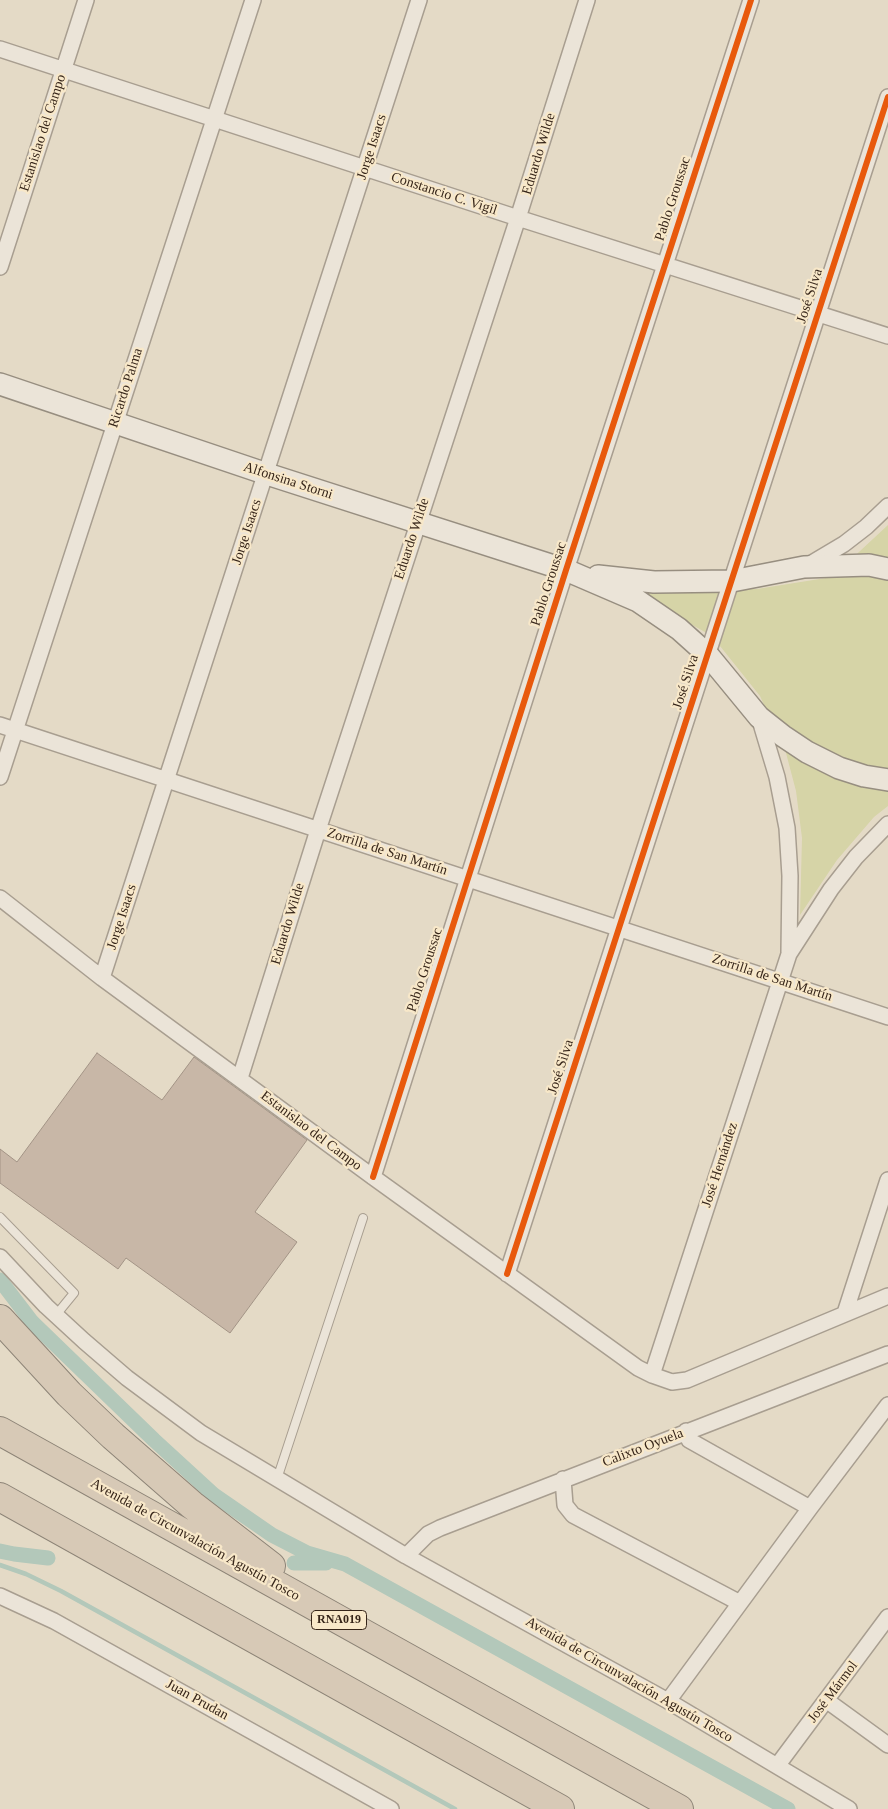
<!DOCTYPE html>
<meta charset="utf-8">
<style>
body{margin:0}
canvas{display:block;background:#e4dac6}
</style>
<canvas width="888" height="1809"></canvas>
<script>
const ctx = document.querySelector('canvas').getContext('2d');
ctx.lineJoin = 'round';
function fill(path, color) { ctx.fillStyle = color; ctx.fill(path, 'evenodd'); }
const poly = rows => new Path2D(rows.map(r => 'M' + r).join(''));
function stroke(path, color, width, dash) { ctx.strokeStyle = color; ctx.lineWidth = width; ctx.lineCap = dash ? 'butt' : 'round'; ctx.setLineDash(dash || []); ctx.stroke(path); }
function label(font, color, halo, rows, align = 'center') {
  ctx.font = font + ' Georgia,serif'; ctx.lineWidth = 4.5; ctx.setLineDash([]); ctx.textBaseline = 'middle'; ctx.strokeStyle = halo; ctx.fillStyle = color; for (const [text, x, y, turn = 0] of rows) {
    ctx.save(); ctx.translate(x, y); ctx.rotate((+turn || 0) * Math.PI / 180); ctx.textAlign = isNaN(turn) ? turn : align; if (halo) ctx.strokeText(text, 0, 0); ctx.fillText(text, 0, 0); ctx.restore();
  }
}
const green = poly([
 [888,525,888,806,874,817,837,860,800,915,802,838,796,791,786,753,760,696,712,636,625,587,757,589,832,577]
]);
const stream = poly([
 [0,1565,26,1574,61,1591,455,1809]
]);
const canal = poly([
 [0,1280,32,1322,154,1440,214,1495,272,1535,307,1553,345,1564,788,1809],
 [0,1551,14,1554,48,1558],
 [294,1563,326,1563]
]);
const building = poly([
 [97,1053,162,1100,194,1057,307,1140,255,1212,297,1242,230,1333,126,1258,118,1269,0,1183,0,1149,17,1162,97,1053]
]);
const lane = poly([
 [0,1217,74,1293,56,1315],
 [277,1479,363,1218]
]);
const street = poly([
 [0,49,518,218,888,336],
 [0,267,86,0],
 [807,566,844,544,866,527,888,506],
 [759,717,777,777,787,828,790,876,789,952],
 [0,725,888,1017],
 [0,777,253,0],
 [0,898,102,978,373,1177,638,1368,652,1375,672,1382,687,1380,888,1296],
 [102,978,419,0],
 [240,1078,318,830,518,218,587,0],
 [373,1177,566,570,751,0],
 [0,1257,46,1306,84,1341,127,1378,201,1433,406,1556,668,1701,849,1809],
 [507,1274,888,97],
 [845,1313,888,1180],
 [652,1375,789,954,831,889,856,857,888,824],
 [686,1431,689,1440,810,1508],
 [563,1479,565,1505,573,1515,740,1603],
 [406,1556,428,1534,440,1528,888,1354],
 [0,1596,54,1621,391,1809],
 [826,1700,888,1745],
 [668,1701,810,1508,888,1405],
 [777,1766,888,1617]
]);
const secondary = poly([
 [0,384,267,474,566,570,638,601,679,629,708,655,759,717,783,736,807,752,839,768,864,776,888,780],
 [598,576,654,582,732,581,804,567,869,565,888,569]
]);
const highway = poly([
 [0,1319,69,1394,113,1436,192,1505,271,1566],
 [0,1431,679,1809],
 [0,1497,560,1809]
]);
const cycleway = poly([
 [373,1177,566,570,751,0],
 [507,1274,888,97]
]);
const shields = [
 [339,1620,55]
];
const shieldNames = [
 ["RNA019",339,1620]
];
const streetNames = [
 ["Estanislao del Campo",43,133,-72],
 ["Jorge Isaacs",372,147,-72],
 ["Eduardo Wilde",539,154,-73],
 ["Constancio C. Vigil",444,194,18],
 ["Pablo Groussac",673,199,-72],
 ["José Silva",810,296,-72],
 ["Ricardo Palma",126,388,-72],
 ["Alfonsina Storni",288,481,18],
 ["Jorge Isaacs",247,532,-72],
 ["Eduardo Wilde",412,539,-72],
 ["Pablo Groussac",549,584,-72],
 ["José Silva",686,682,-72],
 ["Zorrilla de San Martín",387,852,18],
 ["Jorge Isaacs",122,917,-72],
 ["Eduardo Wilde",288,924,-73],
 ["Pablo Groussac",425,970,-72],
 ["Zorrilla de San Martín",772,978,18],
 ["José Silva",561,1067,-72],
 ["Estanislao del Campo",311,1131,37],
 ["José Hernández",720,1165,-72],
 ["Calixto Oyuela",643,1448,-21],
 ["Avenida de Circunvalación Agustín Tosco",195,1540,29],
 ["Avenida de Circunvalación Agustín Tosco",629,1680,30],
 ["José Mármol",833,1692,-53],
 ["Juan Prudan",197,1700,29]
];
fill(green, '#d6d4a7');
stroke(stream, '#b3c8ba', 4.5);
stroke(canal, '#b3c8ba', 15);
fill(building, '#c8b7a7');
stroke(building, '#a39486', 1);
stroke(lane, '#a89e90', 10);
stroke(street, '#a89e90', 18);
stroke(secondary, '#978e80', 24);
stroke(highway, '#8d8477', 30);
stroke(lane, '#ebe4d8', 8);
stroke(street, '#ebe4d8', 15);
stroke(secondary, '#ebe4d8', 21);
stroke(highway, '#d7c9b6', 28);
stroke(cycleway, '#e8590c', 6);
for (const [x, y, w] of shields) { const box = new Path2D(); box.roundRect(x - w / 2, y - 9.5, w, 19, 4); ctx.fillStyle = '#f8e8c9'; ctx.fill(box); stroke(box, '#362519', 1); }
label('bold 12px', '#362519', null, shieldNames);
label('14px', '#362519', '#f8e8c9', streetNames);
</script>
